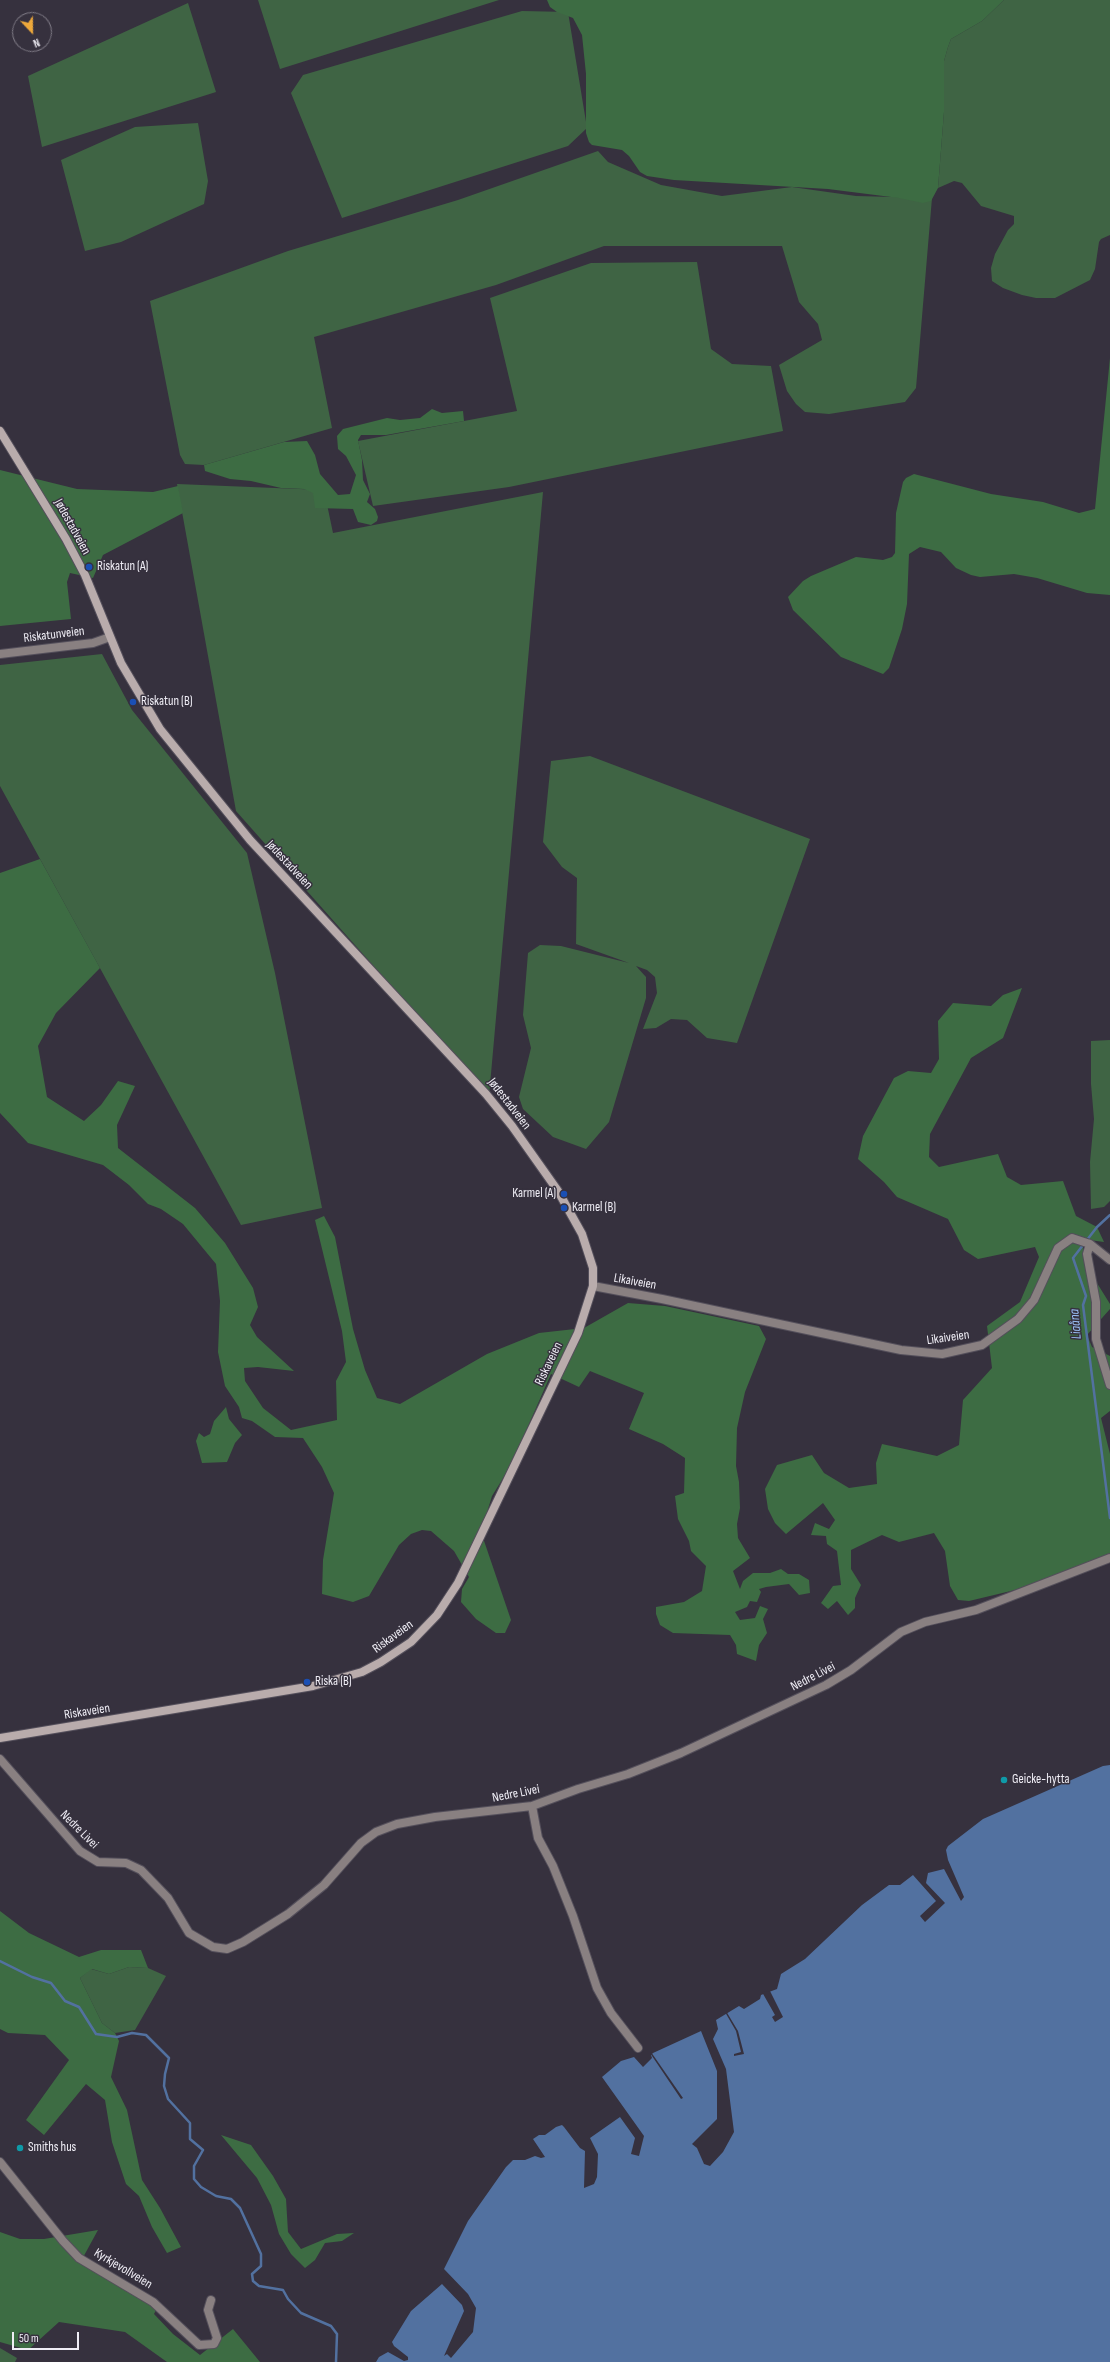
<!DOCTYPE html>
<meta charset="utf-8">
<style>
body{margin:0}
#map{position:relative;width:1110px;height:2362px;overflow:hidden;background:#36313e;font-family:"Sofia Sans Condensed",sans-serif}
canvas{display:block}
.north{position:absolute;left:12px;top:12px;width:40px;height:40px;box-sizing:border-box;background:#36313e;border:1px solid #807c87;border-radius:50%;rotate:158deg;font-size:11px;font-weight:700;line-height:16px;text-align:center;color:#efedf5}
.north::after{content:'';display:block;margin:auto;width:14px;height:18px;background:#eda83b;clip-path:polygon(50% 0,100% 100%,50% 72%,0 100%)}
.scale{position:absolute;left:12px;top:2332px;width:67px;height:18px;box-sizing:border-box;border:2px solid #efedf5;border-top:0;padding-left:5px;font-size:12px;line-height:14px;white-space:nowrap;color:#efedf5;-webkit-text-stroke:3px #36313e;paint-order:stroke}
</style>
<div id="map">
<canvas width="1110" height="2362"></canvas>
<div class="north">N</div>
<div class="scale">50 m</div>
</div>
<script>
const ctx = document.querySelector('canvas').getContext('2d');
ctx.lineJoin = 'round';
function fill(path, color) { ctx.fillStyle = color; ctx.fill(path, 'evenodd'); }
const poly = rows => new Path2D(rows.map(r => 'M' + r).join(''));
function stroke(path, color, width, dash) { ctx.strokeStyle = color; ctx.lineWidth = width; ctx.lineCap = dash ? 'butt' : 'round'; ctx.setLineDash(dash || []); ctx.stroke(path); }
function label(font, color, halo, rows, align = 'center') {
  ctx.font = font + ' "Sofia Sans Condensed",sans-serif'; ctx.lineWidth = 3; ctx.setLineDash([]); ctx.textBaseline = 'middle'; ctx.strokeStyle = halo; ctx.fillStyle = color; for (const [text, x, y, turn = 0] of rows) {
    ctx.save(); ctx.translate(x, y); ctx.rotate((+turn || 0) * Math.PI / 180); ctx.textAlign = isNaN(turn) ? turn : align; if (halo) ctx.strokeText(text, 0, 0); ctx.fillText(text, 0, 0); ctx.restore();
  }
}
const green = poly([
 [258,0,499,0,280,69],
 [1004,0,1110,0,1110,235,1101,239,1099,242,1095,269,1090,280,1055,298,1036,298,1022,295,1003,288,992,281,991,268,995,254,1008,230,1014,224,1014,216,981,206,962,183,954,181,938,188,944,112,944,61,948,47,951,39,982,21],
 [188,3,216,92,42,147,28,76],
 [522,11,568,12,587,128,568,146,342,218,291,93,303,75],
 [198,123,208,181,204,204,121,242,85,251,61,160,135,127],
 [598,151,608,162,661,185,722,196,792,187,856,196,932,198,916,388,905,402,829,414,805,412,796,404,787,391,779,365,822,340,818,324,799,302,782,246,604,246,496,285,314,337,332,428,204,465,185,464,180,455,150,301,288,251,458,200],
 [697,262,711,349,732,364,771,366,783,431,509,487,373,506,358,441,517,411,490,298,591,263],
 [177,484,324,490,333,533,543,492,489,1096,236,811],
 [102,654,132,710,247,853,275,973,322,1208,241,1225,0,786,0,665],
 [590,756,810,839,737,1043,707,1038,687,1020,671,1019,656,1028,643,1029,657,993,655,977,647,970,636,966,646,977,646,998,609,1122,586,1149,553,1137,523,1109,519,1097,531,1048,523,1015,528,953,540,945,561,946,629,963,576,944,577,878,562,867,543,842,551,761],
 [1110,1040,1110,1201,1104,1207,1091,1209,1090,1162,1094,1119,1091,1084,1091,1041],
 [129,1967,148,1968,166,1976,135,2030,115,2033,102,2023,80,1978,91,1969,109,1974],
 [0,2348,17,2358,15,2362,0,2362]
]);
const forest = poly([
 [547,0,1004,0,982,21,951,39,948,47,944,61,944,112,938,188,931,201,923,203,899,198,828,189,674,180,647,176,640,172,629,156,622,150,592,145,589,142,586,133,586,74,582,35,573,18,557,12,550,7],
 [1110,358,1110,595,1087,593,1037,578,1014,574,980,577,971,575,956,568,941,552,920,547,909,554,907,604,902,629,889,668,883,674,841,657,793,610,788,597,803,581,811,576,856,557,883,560,892,557,895,553,896,513,903,482,906,478,914,474,991,494,1043,502,1079,513,1095,509],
 [432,409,442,413,463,411,464,421,386,435,361,435,358,440,362,460,363,480,370,494,367,502,375,509,378,517,377,521,371,525,358,522,353,509,315,508,313,493,304,489,281,488,251,481,230,479,205,471,204,465,284,442,307,441,315,455,320,474,338,495,350,494,356,475,346,456,338,449,337,436,343,429,387,418,400,420,420,418],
 [0,470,77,489,153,492,178,486,183,513,103,555,93,578,70,573,67,582,71,619,0,626],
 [40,859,100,968,56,1013,38,1046,47,1097,84,1121,101,1105,118,1081,135,1086,117,1125,118,1148,195,1208,225,1243,253,1288,258,1307,250,1325,257,1337,294,1371,258,1367,244,1368,245,1381,263,1408,291,1430,337,1420,336,1381,346,1362,342,1331,315,1220,324,1216,335,1237,353,1329,365,1370,377,1398,400,1404,487,1354,539,1333,584,1328,628,1303,665,1306,759,1326,766,1339,745,1392,737,1428,736,1466,739,1482,740,1508,737,1524,738,1538,750,1558,733,1571,740,1589,743,1581,753,1573,770,1573,781,1569,788,1574,799,1574,809,1580,810,1593,799,1595,789,1584,766,1587,759,1589,761,1592,757,1602,750,1601,747,1607,735,1612,740,1620,755,1618,760,1606,768,1609,763,1619,767,1633,759,1645,756,1661,737,1654,736,1645,730,1635,673,1633,660,1625,656,1614,656,1607,684,1602,702,1591,706,1566,691,1551,689,1541,678,1519,675,1496,684,1493,685,1458,663,1444,629,1429,644,1393,590,1371,579,1387,551,1374,510,1467,492,1496,481,1532,511,1620,505,1633,496,1633,476,1619,461,1602,462,1589,469,1577,454,1551,431,1531,422,1530,411,1534,399,1545,369,1596,353,1602,322,1594,323,1560,334,1493,322,1467,303,1438,275,1437,252,1421,242,1418,239,1407,225,1386,218,1352,220,1301,216,1264,183,1224,161,1209,148,1204,129,1185,103,1165,28,1143,0,1113,0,873],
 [1022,988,1003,1038,971,1058,930,1134,929,1157,939,1167,998,1154,1007,1177,1021,1185,1063,1181,1076,1216,1097,1227,1104,1242,1082,1239,1084,1257,1092,1275,1110,1304,1110,1309,1087,1335,1092,1347,1110,1356,1110,1411,1101,1418,1110,1454,1110,1555,1015,1590,969,1601,958,1600,950,1586,945,1551,934,1533,899,1542,882,1535,851,1550,851,1569,861,1585,855,1598,855,1608,848,1615,837,1601,828,1609,821,1603,833,1586,841,1585,837,1551,827,1544,826,1536,811,1535,815,1523,829,1529,835,1520,823,1503,786,1534,775,1523,768,1509,765,1489,777,1465,812,1455,824,1473,849,1488,877,1484,876,1463,882,1444,937,1456,959,1445,963,1400,992,1368,987,1326,1020,1302,1039,1257,1035,1247,978,1259,964,1250,948,1219,897,1197,884,1182,858,1159,863,1136,894,1078,908,1071,931,1073,939,1059,938,1021,953,1003,991,1006,1003,995],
 [226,1407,229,1419,242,1435,235,1443,227,1462,202,1463,196,1441,199,1433,204,1437,210,1434,214,1421],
 [0,1911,29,1933,79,1957,101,1950,141,1950,148,1968,129,1967,109,1974,92,1969,80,1978,102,2023,115,2033,119,2041,111,2077,127,2110,142,2180,160,2208,181,2247,167,2253,152,2227,139,2196,126,2184,112,2142,105,2100,86,2084,44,2135,26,2120,69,2060,45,2035,8,2033,0,2029],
 [221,2135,251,2145,273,2176,286,2199,288,2232,301,2249,337,2234,354,2233,342,2241,325,2243,315,2260,305,2268,291,2254,279,2234,271,2205,257,2178],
 [98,2230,80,2263,157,2308,154,2314,173,2334,200,2355,233,2329,260,2362,167,2362,125,2332,59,2322,28,2350,0,2342,0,2232,20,2239,44,2239]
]);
const water = poly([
 [1110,1765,1110,2362,376,2362,379,2357,388,2352,404,2361,408,2360,408,2357,394,2346,392,2342,411,2311,442,2284,462,2305,464,2311,444,2356,447,2354,451,2358,473,2332,476,2308,468,2294,444,2269,468,2221,506,2167,513,2160,525,2160,535,2156,541,2158,545,2157,533,2139,539,2135,545,2135,556,2127,562,2125,564,2127,580,2148,585,2151,584,2188,594,2184,597,2177,598,2154,590,2138,620,2117,635,2138,631,2154,639,2156,644,2136,602,2077,621,2061,634,2057,643,2067,652,2058,651,2055,653,2053,701,2031,717,2071,717,2119,692,2144,697,2148,704,2164,710,2166,723,2152,734,2132,726,2069,713,2039,718,2029,716,2020,739,2006,744,2009,760,1999,761,1995,777,1989,781,1974,805,1959,862,1905,889,1885,900,1885,913,1875,936,1901,920,1916,925,1922,945,1903,926,1883,928,1873,944,1869,961,1901,964,1897,948,1860,946,1850,948,1846,983,1819,1103,1766]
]);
const pier = poly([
 [770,1991,783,2017,775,2022,772,2017,775,2015,762,1992],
 [726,2011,738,2031,744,2054,734,2056,734,2054,741,2052,736,2031,725,2012],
 [651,2052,683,2098,681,2099,650,2053]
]);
const stream = poly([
 [1110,1215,1097,1227,1073,1258,1086,1296,1083,1305,1110,1518],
 [0,1961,32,1977,51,1983,65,2001,79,2007,96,2034,117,2037,132,2033,146,2035,169,2058,165,2074,164,2086,168,2099,190,2123,190,2139,203,2150,194,2166,194,2179,201,2187,216,2196,231,2199,240,2208,261,2254,261,2266,252,2274,253,2281,259,2286,283,2290,288,2299,301,2313,331,2326,337,2334,336,2362]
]);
const minor = poly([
 [0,654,93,643,110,637],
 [1090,1244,1110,1260],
 [593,1286,662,1299,901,1350,942,1354,982,1345,1018,1319,1034,1300,1058,1248,1072,1238,1090,1244,1087,1254,1096,1302,1096,1339,1110,1385],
 [0,1759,80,1851,98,1862,126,1863,141,1870,168,1898,189,1933,213,1947,227,1949,243,1942,288,1914,324,1885,361,1843,376,1832,397,1824,435,1817,532,1806,578,1789,628,1774,681,1753,826,1685,851,1670,901,1632,925,1622,976,1610,1110,1558],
 [532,1806,538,1838,553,1866,573,1916,597,1988,611,2013,638,2048],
 [0,2162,63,2241,79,2258,153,2302,199,2345,214,2344,217,2338,208,2310,211,2300]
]);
const secondary = poly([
 [0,431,66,539,85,575,121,663,160,729,250,840,486,1094,512,1126,558,1191,582,1234,593,1268,593,1286,578,1333,458,1583,437,1615,411,1642,381,1662,362,1672,313,1686,0,1738]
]);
const markers = [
 [89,567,4,"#1a4fb4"],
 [133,702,4,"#1a4fb4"],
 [564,1194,4,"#1a4fb4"],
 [564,1208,4,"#1a4fb4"],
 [307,1682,4,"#1a4fb4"],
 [1004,1780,4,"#0f9aa8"],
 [20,2148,4,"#0f9aa8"]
];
const streetNames = [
 ["Jødestadveien",72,527,61],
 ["Riskatunveien",54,635,-7],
 ["Jødestadveien",289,865,47],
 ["Jødestadveien",509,1104,52],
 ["Likaiveien",635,1282,10],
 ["Likaiveien",948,1338,-8],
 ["Riskaveien",549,1364,-64],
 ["Riskaveien",393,1637,-36],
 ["Nedre Livei",813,1677,-27],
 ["Riskaveien",87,1712,-9],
 ["Nedre Livei",516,1794,-11],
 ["Nedre Livei",79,1830,45],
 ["Kyrkjevollveien",123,2269,31]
];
const poiNames = [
 ["Riskatun (A)",97,567],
 ["Riskatun (B)",141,702],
 ["Karmel (A)",556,1194,"right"],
 ["Karmel (B)",572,1208],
 ["Riska (B)",315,1682],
 ["Geicke-hytta",1012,1780],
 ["Smiths hus",28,2148]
];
const waterNames = [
 ["Liaåna",1076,1324,-95]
];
fill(green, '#3f6444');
fill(forest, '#3d6c43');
fill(water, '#5271a0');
fill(pier, '#36313e');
stroke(stream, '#5271a0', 2.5);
stroke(minor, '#544f5b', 10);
stroke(secondary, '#544f5b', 10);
stroke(minor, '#898081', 8);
stroke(secondary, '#b9acac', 8);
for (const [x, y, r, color] of markers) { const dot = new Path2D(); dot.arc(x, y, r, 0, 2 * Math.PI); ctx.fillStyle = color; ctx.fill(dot); stroke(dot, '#36313e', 1.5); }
label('13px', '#efedf5', '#36313e', streetNames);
label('13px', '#efedf5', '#36313e', poiNames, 'left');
label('italic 14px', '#9cc2fa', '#36313e', waterNames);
</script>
